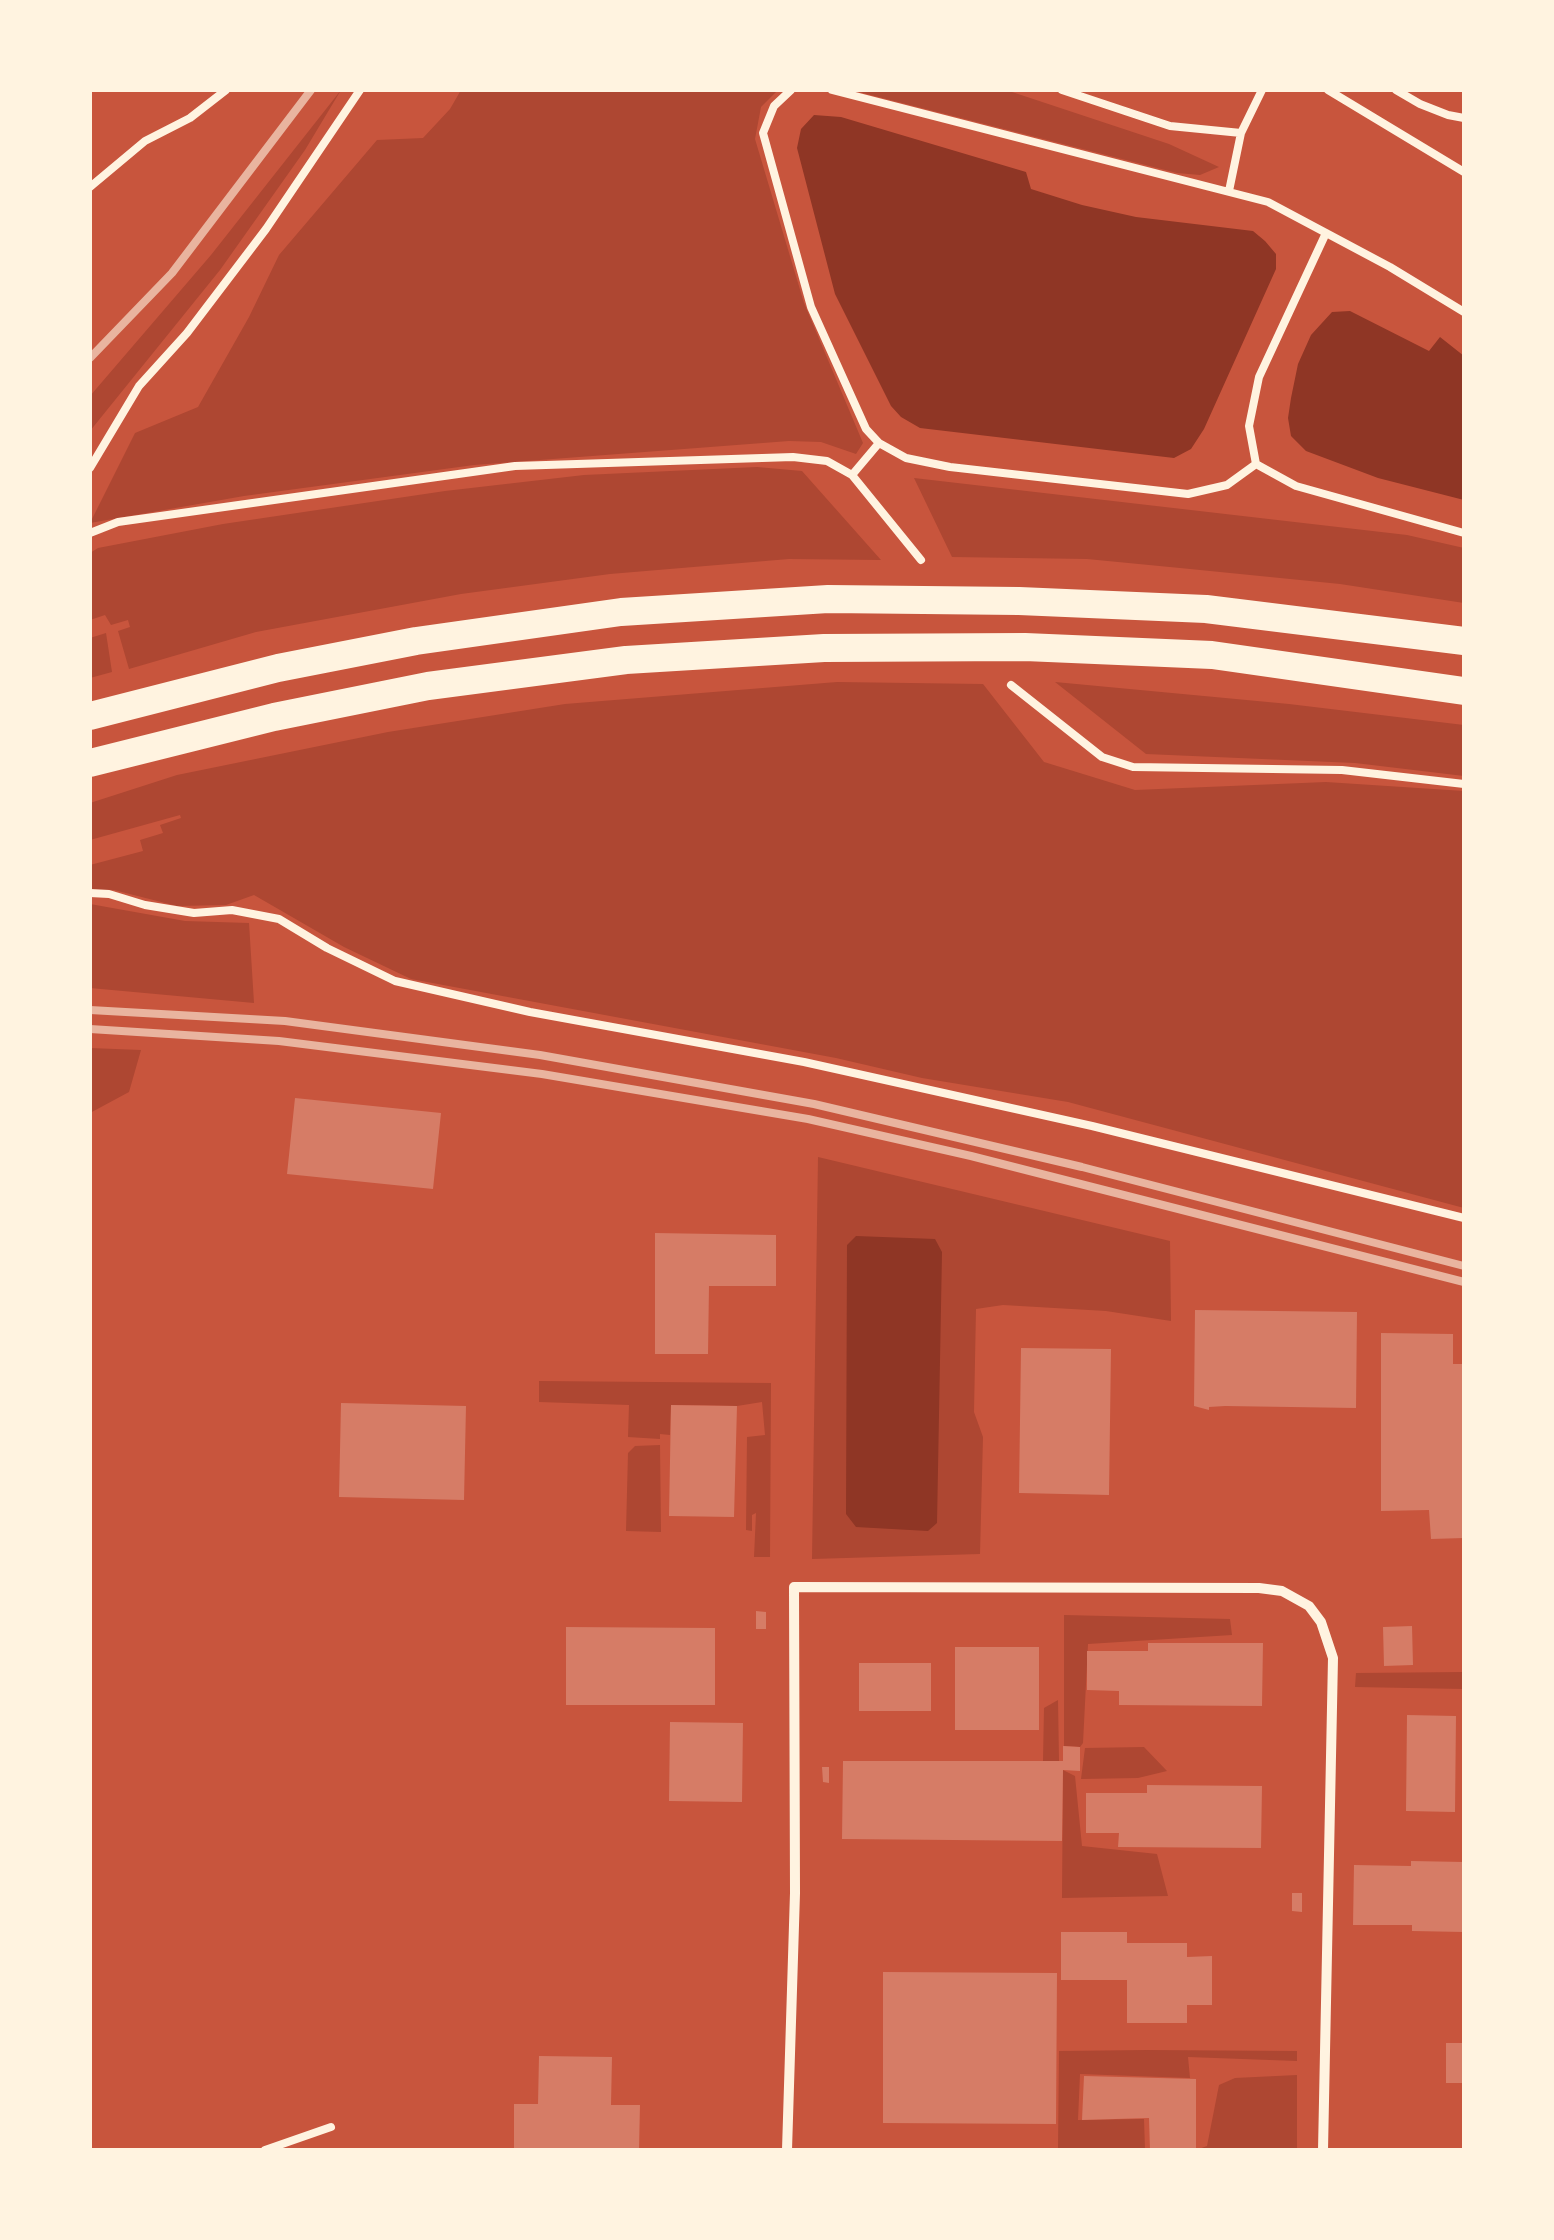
<!DOCTYPE html>
<style>
body{margin:0}
#map{position:relative;width:1554px;height:2240px;overflow:hidden;background:#c8553d;font-family:"Varela Round",sans-serif}
canvas{display:block}
.frame{position:absolute;inset:0;border:92px solid #fff3e0;pointer-events:none}
</style>
<div id="map">
<canvas width="1554" height="2240"></canvas>
<div class="frame"></div>
</div>
<script>
const ctx = document.querySelector('canvas').getContext('2d');
ctx.lineJoin = 'round';
function fill(path, color) { ctx.fillStyle = color; ctx.fill(path, 'evenodd'); }
const poly = rows => new Path2D(rows.map(r => 'M' + r).join(''));
function stroke(path, color, width, dash) { ctx.strokeStyle = color; ctx.lineWidth = width; ctx.lineCap = dash ? 'butt' : 'round'; ctx.setLineDash(dash || []); ctx.stroke(path); }
const green = poly([
 [341,90,305,150,220,270,90,431,90,396,211,255],
 [461,90,778,90,761,107,755,139,804,303,863,443,856,454,821,442,789,441,474,465,244,496,90,523,135,433,198,407,249,317,279,255,377,140,423,138,450,109],
 [851,90,1006,90,1169,144,1219,167,1200,175,1177,173],
 [757,467,802,471,881,560,789,559,610,574,461,594,256,632,129,669,118,631,130,627,128,620,111,625,105,615,90,620,90,553,98,548,223,524,445,491,584,475],
 [914,478,1407,535,1464,548,1464,603,1340,584,1180,568,1087,559,952,557],
 [106,633,112,672,90,678,90,638],
 [837,682,983,684,1044,762,1135,790,1326,782,1464,791,1464,1208,1068,1102,922,1078,836,1058,411,979,344,947,254,895,226,905,177,906,114,890,90,889,90,865,143,851,140,840,163,833,160,825,181,818,180,815,90,840,90,803,177,775,388,732,565,704],
 [1055,682,1289,704,1464,725,1464,776,1355,763,1146,754],
 [90,904,185,921,249,923,254,1003,90,988],
 [90,1048,141,1050,129,1092,90,1113],
 [818,1157,1170,1241,1171,1321,1106,1311,1003,1305,976,1309,974,1412,983,1437,980,1554,812,1559],
 [539,1381,771,1383,770,1557,754,1557,756,1513,752,1515,752,1531,746,1530,747,1437,765,1435,762,1402,737,1406,671,1405,670,1435,660,1434,660,1439,628,1437,629,1405,539,1402],
 [660,1445,661,1532,626,1531,628,1453,635,1446],
 [1064,1615,1230,1619,1232,1635,1088,1644,1083,1743,1080,1747,1064,1746],
 [1464,1672,1464,1689,1355,1687,1356,1673],
 [1058,1700,1059,1761,1043,1761,1044,1708],
 [1144,1747,1167,1771,1138,1778,1081,1779,1085,1748],
 [1063,1770,1075,1776,1082,1846,1157,1854,1168,1896,1062,1898],
 [1059,2051,1146,2050,1297,2051,1297,2061,1188,2057,1190,2078,1080,2074,1078,2120,1144,2119,1145,2150,1058,2150],
 [1297,2075,1297,2150,1196,2150,1207,2146,1219,2085,1235,2078]
]);
const water = poly([
 [814,115,841,117,1026,172,1031,189,1082,205,1136,217,1253,231,1265,241,1276,254,1276,269,1204,429,1191,449,1174,458,920,428,901,417,891,406,835,294,797,148,801,129],
 [1350,311,1429,351,1440,337,1464,356,1464,500,1378,478,1306,451,1291,436,1288,418,1291,398,1298,364,1311,335,1332,312],
 [856,1236,935,1239,942,1252,937,1523,928,1531,856,1527,846,1514,847,1245]
]);
const building = poly([
 [295,1098,441,1113,433,1189,287,1174],
 [655,1233,776,1235,776,1286,709,1286,708,1354,655,1354],
 [1195,1310,1357,1312,1356,1408,1225,1406,1209,1407,1209,1410,1194,1406],
 [1381,1333,1453,1334,1453,1364,1464,1364,1464,1538,1431,1539,1429,1510,1381,1511],
 [1021,1348,1111,1349,1109,1495,1019,1493],
 [341,1403,466,1406,464,1500,339,1497],
 [671,1405,737,1406,734,1517,669,1516],
 [756,1611,766,1612,766,1629,756,1629],
 [1412,1626,1413,1665,1384,1666,1383,1627],
 [566,1627,715,1628,715,1705,566,1705],
 [1148,1643,1263,1643,1262,1706,1119,1705,1119,1691,1087,1690,1087,1651,1148,1651],
 [955,1647,1039,1647,1039,1730,955,1730],
 [859,1663,931,1663,931,1711,859,1711],
 [1407,1715,1456,1716,1455,1812,1406,1811],
 [670,1722,743,1723,742,1802,669,1801],
 [1063,1746,1080,1747,1080,1771,1063,1770,1062,1841,842,1839,843,1761,1063,1761],
 [822,1767,829,1767,829,1783,823,1782],
 [1147,1785,1262,1786,1261,1848,1118,1847,1119,1833,1086,1833,1086,1793,1147,1793],
 [1411,1861,1464,1862,1464,1932,1412,1931,1412,1925,1353,1925,1354,1865,1411,1866],
 [1292,1893,1302,1893,1302,1912,1292,1911],
 [1061,1932,1127,1932,1127,1943,1187,1943,1187,1957,1212,1956,1212,2005,1187,2005,1187,2023,1127,2023,1127,1980,1061,1980],
 [883,1972,1057,1973,1056,2124,883,2123],
 [1446,2043,1464,2043,1464,2083,1446,2083],
 [539,2056,612,2057,611,2105,640,2105,639,2150,514,2150,514,2104,538,2104],
 [1084,2076,1196,2079,1196,2150,1150,2150,1149,2118,1082,2120]
]);
const service = poly([
 [791,90,774,106,763,133,811,307,866,429,879,443,906,458,950,467,1188,494,1227,485,1256,464,1296,486,1464,533],
 [832,90,1268,202,1390,267,1464,312],
 [1062,90,1170,126,1241,133,1262,90],
 [1328,90,1464,172],
 [1396,90,1420,104,1448,115,1464,118],
 [90,187,145,141,190,118,226,90],
 [1229,191,1241,133],
 [1256,464,1249,426,1259,377,1326,233],
 [90,468,139,386,187,333,266,229,360,90],
 [852,475,879,443],
 [90,533,118,522,515,466,793,457,827,461,852,475,921,560],
 [1011,685,1102,757,1133,767,1342,770,1464,784],
 [90,893,109,894,145,905,194,913,232,910,279,919,327,948,395,981,530,1012,804,1062,1092,1126,1464,1218],
 [265,2150,331,2127]
]);
const minor = poly([
 [787,2150,795,1893,794,1587,1259,1588,1282,1591,1309,1606,1321,1622,1333,1658,1323,2150]
]);
const trunk = poly([
 [90,716,278,668,416,641,621,612,828,599,1019,601,1206,609,1464,641],
 [90,763,274,717,428,686,626,660,824,648,1025,647,1212,655,1464,691]
]);
const rail = poly([
 [90,358,172,273,311,90],
 [90,1010,285,1021,540,1055,814,1104,1082,1167,1464,1266],
 [90,1029,279,1041,542,1074,808,1119,971,1156,1464,1282]
]);
fill(green, '#ae4732');
fill(water, '#8f3625');
fill(building, '#d67c66');
stroke(service, '#fff3e0', 8);
stroke(minor, '#fff3e0', 10);
stroke(trunk, '#fff3e0', 28);
stroke(rail, '#e9b49f', 8);
</script>
